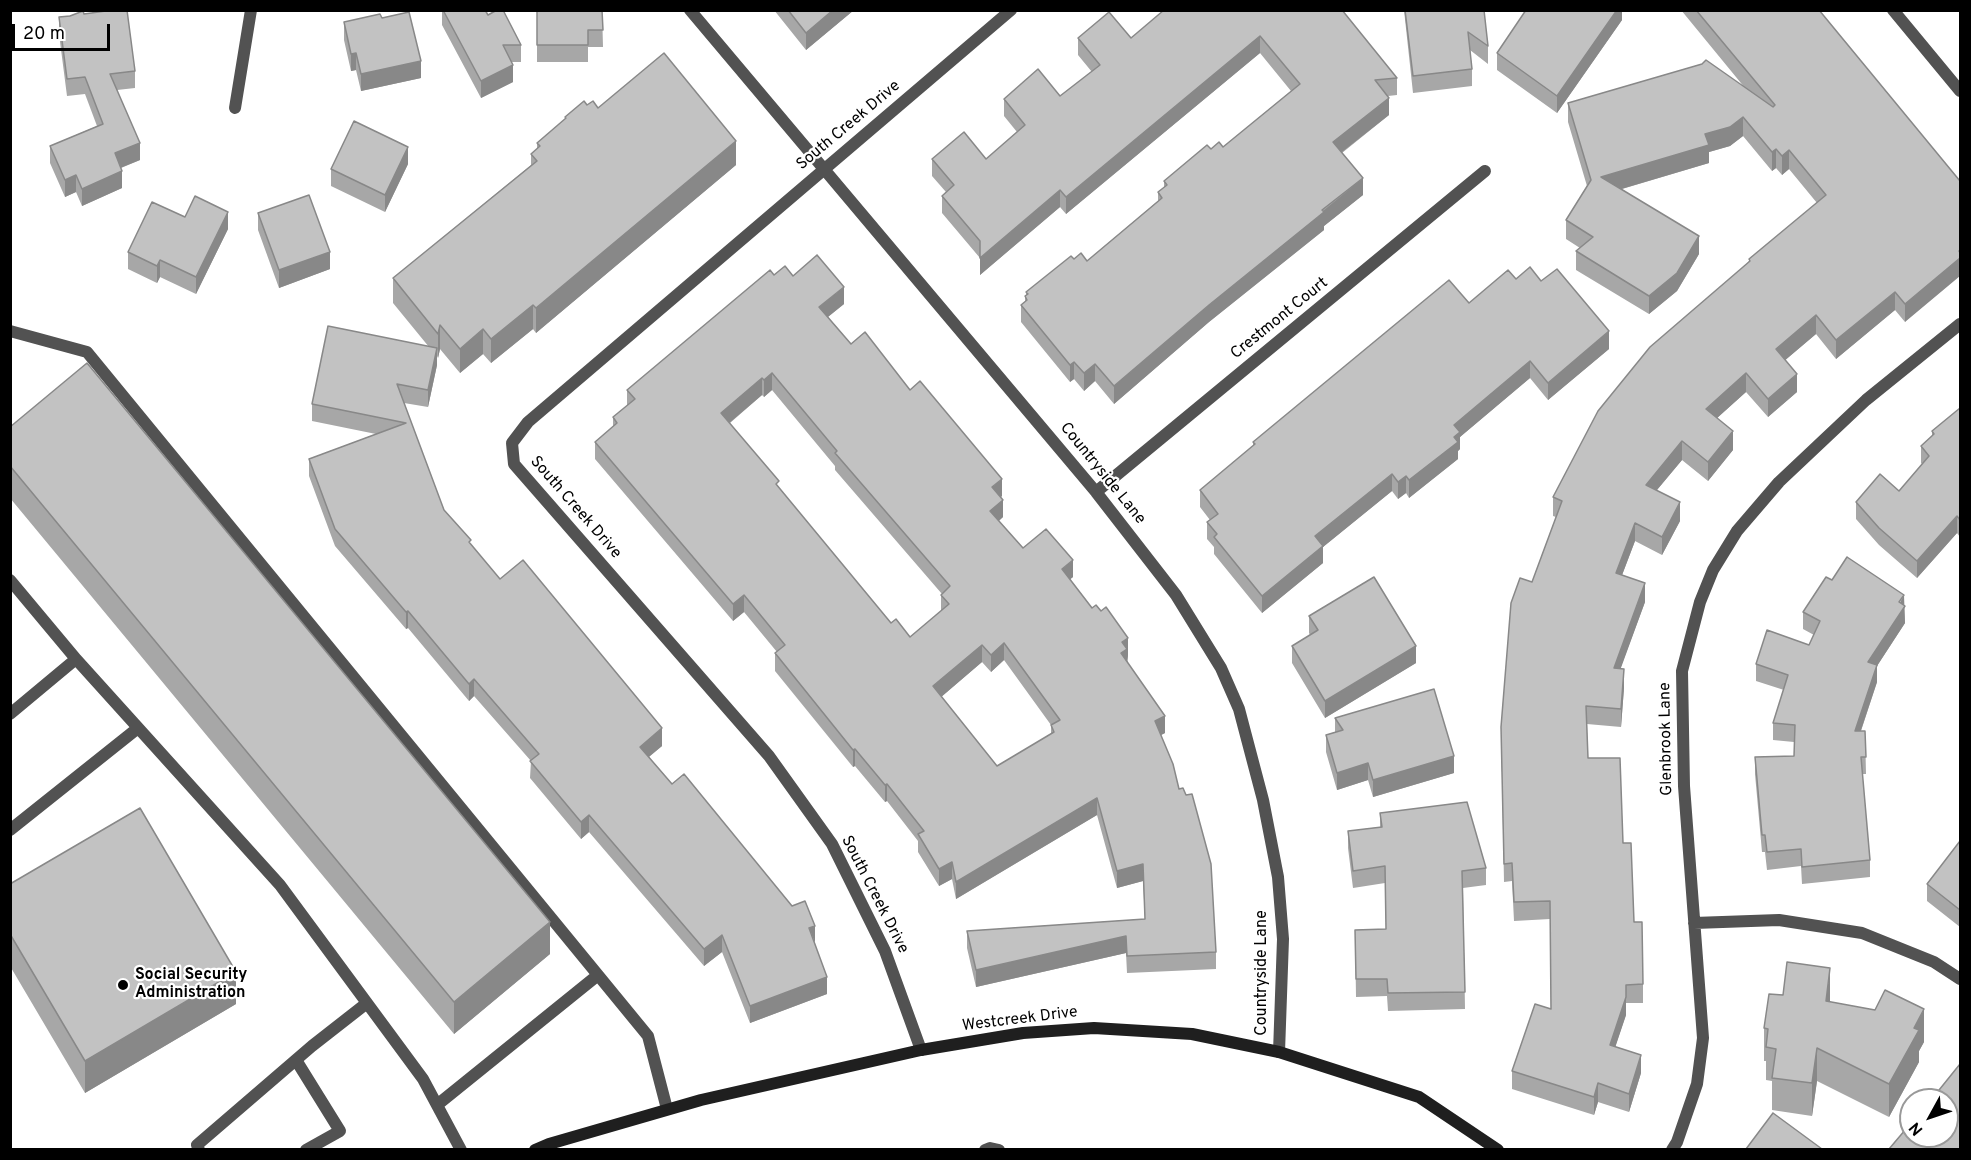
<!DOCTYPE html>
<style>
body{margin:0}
#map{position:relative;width:1971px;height:1160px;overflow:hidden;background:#fff;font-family:Overpass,sans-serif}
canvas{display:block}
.frame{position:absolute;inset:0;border:12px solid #000;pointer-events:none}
.north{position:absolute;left:1899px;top:1088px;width:60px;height:60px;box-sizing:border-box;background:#fff;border:2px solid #999;border-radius:50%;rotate:230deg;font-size:16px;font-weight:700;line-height:24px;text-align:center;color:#000}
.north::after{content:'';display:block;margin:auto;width:21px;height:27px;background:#000;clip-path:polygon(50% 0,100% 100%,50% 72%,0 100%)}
.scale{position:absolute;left:12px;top:24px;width:98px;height:27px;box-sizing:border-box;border:3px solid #000;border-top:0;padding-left:8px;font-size:18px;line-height:21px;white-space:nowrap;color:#000;-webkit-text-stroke:4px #fff;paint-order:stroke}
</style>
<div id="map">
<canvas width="1971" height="1160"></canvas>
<div class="frame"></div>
<div class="north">N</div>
<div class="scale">20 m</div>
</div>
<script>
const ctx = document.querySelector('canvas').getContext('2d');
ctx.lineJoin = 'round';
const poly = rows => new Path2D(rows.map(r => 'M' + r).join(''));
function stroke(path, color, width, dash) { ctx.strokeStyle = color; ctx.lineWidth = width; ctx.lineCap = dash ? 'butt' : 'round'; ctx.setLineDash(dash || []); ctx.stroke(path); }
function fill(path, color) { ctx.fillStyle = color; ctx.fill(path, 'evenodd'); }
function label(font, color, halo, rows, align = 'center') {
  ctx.font = font + ' Overpass,sans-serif'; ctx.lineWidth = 4.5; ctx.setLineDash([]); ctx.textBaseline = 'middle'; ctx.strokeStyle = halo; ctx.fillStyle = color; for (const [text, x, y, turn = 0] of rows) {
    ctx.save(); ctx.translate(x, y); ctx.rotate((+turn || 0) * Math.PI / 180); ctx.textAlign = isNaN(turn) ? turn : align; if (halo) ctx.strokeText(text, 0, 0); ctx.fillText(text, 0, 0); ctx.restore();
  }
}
const lane = poly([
 [10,331,87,352,648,1036,667,1109],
 [10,580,76,659,10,714],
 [76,659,280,885,423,1079,461,1150],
 [10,830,138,728],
 [296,1060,340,1131,306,1150],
 [437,1105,598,975],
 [199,1150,197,1145,312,1046,367,1003],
 [985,1150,990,1148,999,1150]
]);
const street = poly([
 [690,10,1096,492,1176,595,1221,668,1239,709,1263,800,1278,877,1283,939,1279,1052],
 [1893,10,1960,91],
 [235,108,251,10],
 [1096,492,1485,171],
 [1694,923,1779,920,1862,933,1934,962,1960,979],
 [921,1050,885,951,832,844,769,756,514,464,512,443,528,422,1011,10],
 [1672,1150,1677,1142,1697,1084,1703,1038,1684,786,1682,671,1700,602,1713,570,1737,531,1779,482,1866,400,1960,324]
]);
const secondary = poly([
 [535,1150,549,1144,701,1100,921,1050,1023,1033,1094,1028,1192,1034,1279,1052,1419,1097,1498,1150]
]);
const wall = poly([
 [442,10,485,10,488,15,521,45,521,62,512,62,513,82,481,98,442,25],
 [537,10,602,10,603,47,588,47,588,62,537,62],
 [774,10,854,10,806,50],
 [1342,10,1397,78,1397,95,1388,96,1389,115,1342,153,1363,195,1324,226,1324,230,1209,322,1114,404,1095,381,1084,391,1074,379,1070,382,1021,322,1021,305,1025,302,1025,296,1026,295,1026,292,1074,259,1087,261,1158,201,1158,192,1164,188,1164,181,1211,149,1223,147,1291,91,1260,53,1066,214,1060,207,980,275,980,258,942,213,942,196,946,192,932,176,932,159,986,159,1017,132,1004,116,1004,99,1060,96,1092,72,1078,55,1078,38,1131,38],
 [1404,10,1484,10,1488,46,1488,64,1470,50,1472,69,1472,86,1413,93],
 [1622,10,1622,20,1557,113,1497,70,1497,53],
 [1681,10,1819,10,1960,181,1905,322,1895,310,1836,359,1816,334,1785,360,1797,392,1768,417,1746,392,1717,418,1733,450,1708,481,1682,460,1657,490,1680,521,1662,555,1635,541,1622,575,1645,602,1620,669,1624,688,1621,727,1587,724,1588,758,1623,843,1643,984,1643,1003,1626,1003,1626,1015,1615,1047,1641,1073,1629,1112,1598,1102,1594,1115,1512,1089,1512,1071,1551,1009,1550,919,1514,921,1512,881,1504,882,1501,727,1532,582,1556,517,1553,516,1553,497,1749,261,1749,259,1817,203,1789,169,1782,175,1776,168,1772,171,1743,136,1730,146,1709,152,1709,163,1622,189,1699,254,1677,291,1649,314,1576,270,1576,251,1580,248,1566,239,1566,220,1587,186,1568,122,1568,103,1745,88],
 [84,14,135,71,135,88,117,90,140,160,121,168,122,188,82,206,76,192,65,197,50,163,50,146,97,126,85,94,67,96,59,34,59,17],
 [382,18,421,78,361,91,356,70,351,71,344,40,344,22],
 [587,105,598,108,736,165,536,333,533,329,491,363,483,354,460,373,440,349,438,358,437,356,437,365,428,407,404,403,444,510,471,545,500,579,662,746,649,757,672,784,814,943,827,994,750,1023,722,952,704,966,589,832,581,839,530,778,531,761,474,696,469,701,408,628,406,629,335,546,309,476,309,459,376,434,312,421,312,404,429,347,393,303,393,278,531,165,531,154,537,149,537,143,565,119,565,117],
 [408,164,385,212,331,186,331,169],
 [258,213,330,269,279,288,258,230],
 [185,217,228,229,196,294,160,277,157,283,128,269,128,252],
 [774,275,793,276,844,304,828,317,851,344,910,390,1002,496,1001,497,1003,517,999,521,1023,548,1073,577,1070,579,1128,655,1127,661,1165,733,1161,735,1216,952,1216,969,1127,973,1126,953,976,987,967,948,967,931,1145,919,1143,881,1117,888,1097,815,956,899,952,879,939,886,918,852,918,841,887,801,885,802,855,766,853,767,775,671,775,653,777,652,744,612,733,621,595,459,595,442,613,427,613,417,627,406,627,390],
 [772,390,835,466,835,470,942,594,941,595,941,611,910,637,891,623,779,488,730,423,762,395,764,397],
 [1004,660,1051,725,1051,734,997,766,941,697,982,662,991,672],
 [1516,279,1541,281,1609,349,1548,400,1530,378,1460,437,1460,449,1458,451,1458,459,1409,498,1406,493,1398,499,1392,491,1323,547,1323,563,1262,613,1214,554,1214,547,1207,539,1207,522,1210,520,1200,507,1200,490,1253,446,1253,442,1469,303],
 [1960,408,1960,537,1957,533,1917,578,1879,545,1856,519,1856,502,1899,491,1922,464,1921,463,1921,446,1932,436,1932,431],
 [10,427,550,954,454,1034,10,498],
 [1832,580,1904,605,1905,623,1877,666,1877,682,1861,731,1865,731,1866,774,1862,774,1870,860,1870,877,1802,884,1801,866,1767,870,1765,852,1762,852,1755,774,1755,757,1794,756,1794,742,1773,740,1773,723,1784,690,1756,681,1756,664,1809,645,1814,635,1803,629,1803,612],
 [1309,616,1416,663,1325,718,1292,663,1292,646,1310,635,1309,633],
 [1335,718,1454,773,1373,797,1368,780,1337,790,1326,752,1326,735,1335,732],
 [1380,813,1486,868,1486,885,1463,888,1465,1009,1388,1011,1387,996,1356,997,1355,930,1386,929,1385,883,1353,888,1348,848,1348,831,1380,827],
 [1960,841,1960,927,1927,901,1927,884],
 [10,884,236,1004,85,1093,10,966],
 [1830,1002,1924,1042,1919,1051,1919,1062,1889,1117,1817,1081,1812,1116,1772,1110,1772,1081,1766,1080,1766,1061,1764,1061,1764,1028]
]);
const shadedWall = poly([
 [833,10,854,10,806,50,806,33],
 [1617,10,1622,10,1622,20,1557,113,1557,96],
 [1260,36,1260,53,1066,214,1066,197],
 [356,53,356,70,351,71,351,54],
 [421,61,421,78,361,91,361,74],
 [513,65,513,82,481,98,481,81],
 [1389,98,1389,115,1333,159,1333,142],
 [1743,117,1743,136,1730,146,1709,152,1709,163,1601,195,1601,177,1705,134],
 [736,141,736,165,536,333,536,308],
 [140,143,140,160,115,170,115,153],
 [408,147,408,164,385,212,385,195],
 [1776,149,1776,168,1772,171,1772,152],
 [1789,150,1789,169,1782,175,1782,156],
 [122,171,122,188,82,206,82,189],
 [76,175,76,192,65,197,65,180],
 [1363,178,1363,195,1324,226,1324,230,1209,322,1114,404,1114,386,1209,305],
 [1060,190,1060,207,980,275,980,258],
 [228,212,228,229,196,294,196,277],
 [1699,236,1699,254,1677,291,1649,314,1649,296],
 [1960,250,1960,276,1905,322,1905,304],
 [330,252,330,269,279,288,279,270],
 [160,260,160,277,157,283,157,266],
 [844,287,844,304,819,324,819,307],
 [1895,292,1895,310,1836,359,1836,340],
 [533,305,533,329,491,363,491,339],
 [1816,315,1816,334,1776,368,1776,349],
 [440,325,440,349,438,358,438,334],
 [483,329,483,354,460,373,460,349],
 [1609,331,1609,349,1548,400,1548,383],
 [437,348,437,365,428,407,428,390],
 [1530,361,1530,378,1460,437,1460,449,1458,451,1458,459,1409,498,1409,480,1454,425],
 [1074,362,1074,379,1070,382,1070,365],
 [1095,364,1095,381,1084,391,1084,373],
 [772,373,772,390,764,397,764,380],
 [1746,373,1746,392,1706,428,1706,409],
 [1797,374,1797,392,1768,417,1768,399],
 [762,378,762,395,721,430,721,413],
 [1733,431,1733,450,1708,481,1708,462],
 [1682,441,1682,460,1646,503,1646,485],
 [1392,474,1392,491,1323,547,1323,563,1262,613,1262,596,1315,536],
 [1406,476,1406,493,1398,499,1398,482],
 [1002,479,1002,496,992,504,992,487],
 [1003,500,1003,517,990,528,990,511],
 [1680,502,1680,521,1662,555,1662,537],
 [1957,516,1957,533,1917,578,1917,561],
 [1635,523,1635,541,1616,591,1616,573],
 [1073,560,1073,577,1062,586,1062,569],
 [1645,583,1645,602,1614,687,1614,668],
 [744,595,744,612,733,621,733,604],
 [1904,595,1905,623,1877,666,1877,682,1855,748,1855,731,1868,662],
 [408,611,408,628,406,629,406,612],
 [1128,638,1128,655,1127,666,1121,653,1122,642],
 [1004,643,1004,660,991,672,991,655],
 [982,645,982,662,933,704,933,686],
 [1416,646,1416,663,1325,718,1325,701],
 [1624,669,1624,688,1621,727,1621,709],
 [474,679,474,696,469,701,469,684],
 [1165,716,1165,733,1155,738,1155,721],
 [662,728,662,746,640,764,640,747],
 [855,749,855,766,853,767,853,750],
 [1454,756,1454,773,1373,797,1373,780],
 [1368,763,1368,780,1337,790,1337,773],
 [887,784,887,801,885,802,885,785],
 [1097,798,1097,815,956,899,956,882],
 [589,815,589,832,581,839,581,822],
 [952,862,952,879,939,886,939,869],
 [1143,864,1143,881,1117,888,1117,871],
 [550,922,550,954,454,1034,454,1002],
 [815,926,815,943,809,928],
 [722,935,722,952,704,966,704,949],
 [1126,936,1126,953,976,987,976,970],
 [1830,968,1830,1001,1826,1034,1826,1001],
 [236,972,236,1004,85,1093,85,1061],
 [827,977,827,994,750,1023,750,1006],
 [1626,985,1626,1015,1610,1063,1610,1045],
 [1924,1009,1924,1042,1919,1051,1919,1062,1889,1117,1889,1084,1914,1028],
 [1817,1048,1817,1081,1812,1116,1812,1083],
 [1641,1055,1641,1073,1629,1112,1629,1094],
 [1598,1083,1598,1102,1594,1115,1594,1097]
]);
const building = poly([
 [113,10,127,10,135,71,110,74,140,143,115,153,122,171,82,189,76,175,65,180,50,146,103,124,85,77,67,79,59,17,70,16,83,11,84,14,113,10],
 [443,10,485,10,488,15,497,10,503,10,521,45,503,45,513,65,481,81,443,10],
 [537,10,602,10,603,30,588,30,588,45,537,45,537,10],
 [788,10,833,10,806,33,788,10],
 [1164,10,1342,10,1397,78,1375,80,1389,98,1333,142,1363,178,1322,210,1324,212,1209,305,1114,386,1095,364,1084,373,1074,362,1070,365,1021,305,1027,300,1025,296,1028,294,1026,292,1071,256,1074,259,1081,253,1087,261,1162,198,1158,192,1167,185,1164,181,1207,145,1211,149,1219,142,1223,147,1300,84,1260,36,1066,197,1060,190,980,258,980,241,942,196,954,185,932,159,964,132,986,159,1025,125,1004,99,1038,69,1060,96,1100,65,1078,38,1109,12,1131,38,1164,10],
 [1405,10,1484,10,1488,46,1468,32,1472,69,1413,76,1405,10],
 [1526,10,1617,10,1557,96,1497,53,1526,10],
 [1696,10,1819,10,1960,181,1960,250,1959,251,1960,253,1960,258,1905,304,1895,292,1836,340,1816,315,1776,349,1797,374,1768,399,1746,373,1706,409,1733,431,1708,462,1682,441,1646,485,1680,502,1662,537,1635,523,1616,573,1645,583,1614,668,1624,669,1621,709,1586,706,1588,758,1620,758,1623,843,1631,843,1634,922,1642,922,1643,984,1626,985,1626,997,1610,1045,1641,1055,1629,1094,1598,1083,1594,1097,1512,1071,1535,1004,1551,1009,1550,901,1514,902,1512,863,1504,864,1501,727,1511,603,1520,578,1532,582,1562,501,1553,497,1598,411,1650,347,1750,261,1749,259,1826,195,1789,150,1782,156,1776,149,1772,152,1743,117,1730,127,1705,134,1709,145,1601,177,1699,236,1677,273,1649,296,1576,251,1593,237,1566,220,1591,180,1568,103,1702,64,1706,60,1773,107,1775,105,1696,10],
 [409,12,421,61,361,74,356,53,351,54,344,22,380,14,382,18,409,12],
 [664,53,736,141,536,308,533,305,491,339,483,329,460,349,440,325,438,334,393,278,537,161,531,154,540,146,537,143,566,118,565,117,584,101,587,105,593,101,598,108,664,53],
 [354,121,408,147,385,195,331,169,354,121],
 [309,195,330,252,279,270,258,213,309,195],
 [195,196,228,212,196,277,160,260,157,266,128,252,152,202,185,217,195,196],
 [817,255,844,287,819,307,851,344,865,332,910,390,920,381,1002,479,992,487,1003,500,990,511,1023,548,1046,529,1073,560,1062,569,1092,608,1096,605,1101,611,1106,607,1128,638,1122,642,1127,649,1121,653,1165,716,1155,721,1173,764,1179,789,1183,788,1186,795,1192,794,1211,864,1216,952,1127,956,1126,936,976,970,967,931,1145,919,1143,864,1117,871,1097,798,956,882,952,862,939,869,918,834,924,831,887,784,885,785,855,749,853,750,775,653,785,645,744,595,733,604,595,442,617,423,613,417,635,399,627,390,770,270,774,275,785,266,793,276,817,255],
 [772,373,837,451,835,453,950,586,941,595,949,604,910,637,896,619,891,623,776,484,779,481,721,413,762,378,764,380,772,373],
 [1004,643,1060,720,1051,725,1054,732,997,766,933,686,982,645,991,655,1004,643],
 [1530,267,1541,281,1557,269,1609,331,1548,383,1530,361,1454,425,1460,432,1454,437,1458,442,1409,480,1406,476,1398,482,1392,474,1315,536,1323,546,1262,596,1214,537,1217,534,1207,522,1218,514,1200,490,1255,444,1253,442,1449,280,1469,303,1508,270,1516,279,1530,267],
 [328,326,437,348,428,390,397,384,444,510,471,540,469,542,500,579,523,560,662,728,640,747,672,784,684,774,792,906,805,901,815,926,809,928,827,977,750,1006,722,935,704,949,589,815,581,822,530,761,539,754,474,679,469,684,408,611,406,612,335,529,309,459,406,423,312,404,328,326],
 [87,363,550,922,454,1002,10,466,10,427,87,363],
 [1960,408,1960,520,1957,516,1917,561,1879,528,1856,502,1880,474,1899,491,1929,456,1921,446,1934,434,1932,431,1960,408],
 [1847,557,1904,595,1899,602,1905,606,1868,662,1877,665,1855,731,1865,731,1866,757,1861,757,1870,860,1802,867,1801,849,1767,852,1765,835,1762,835,1755,757,1794,756,1795,725,1773,723,1788,675,1756,664,1767,630,1809,645,1820,621,1803,612,1826,577,1832,580,1847,557],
 [1374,577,1416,646,1325,701,1292,646,1318,630,1309,616,1374,577],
 [1434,689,1454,756,1373,780,1368,763,1337,773,1326,735,1343,730,1335,718,1434,689],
 [1467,802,1486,868,1462,871,1465,992,1388,993,1387,979,1356,979,1355,930,1386,929,1385,866,1353,871,1348,831,1382,827,1380,813,1467,802],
 [140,808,236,972,85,1061,10,934,10,884,140,808],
 [1960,841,1960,910,1927,884,1960,841],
 [1787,962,1830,968,1826,1001,1875,1010,1885,990,1924,1009,1914,1028,1919,1030,1889,1084,1817,1048,1812,1083,1772,1078,1776,1049,1766,1047,1768,1029,1764,1028,1769,994,1783,995,1787,962],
 [1960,1064,1960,1149,1889,1149,1911,1123,1911,1136,1947,1136,1947,1100,1931,1100,1960,1064],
 [1773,1113,1822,1149,1746,1149,1773,1113]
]);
const markers = [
 [123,985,6,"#000"]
];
const streetNames = [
 ["South Creek Drive",849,126,-40],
 ["Crestmont Court",1280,319,-39],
 ["Countryside Lane",1102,474,51],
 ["South Creek Drive",575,508,49],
 ["Glenbrook Lane",1667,739,-91],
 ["South Creek Drive",874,895,63],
 ["Countryside Lane",1263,973,-90],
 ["Westcreek Drive",1020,1020,-7]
];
const poiNames = [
 ["Social Security",135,976],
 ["Administration",135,994]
];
stroke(lane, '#525252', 12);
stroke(street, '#525252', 12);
stroke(secondary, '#1f1f1f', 12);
fill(wall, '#a7a7a7');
fill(shadedWall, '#888');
fill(building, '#c2c2c2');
stroke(building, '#888', 1.5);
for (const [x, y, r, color] of markers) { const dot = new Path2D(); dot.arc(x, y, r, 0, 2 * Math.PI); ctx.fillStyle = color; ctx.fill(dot); stroke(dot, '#fff', 2); }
label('16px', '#000', '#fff', streetNames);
label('bold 16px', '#000', '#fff', poiNames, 'left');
</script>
